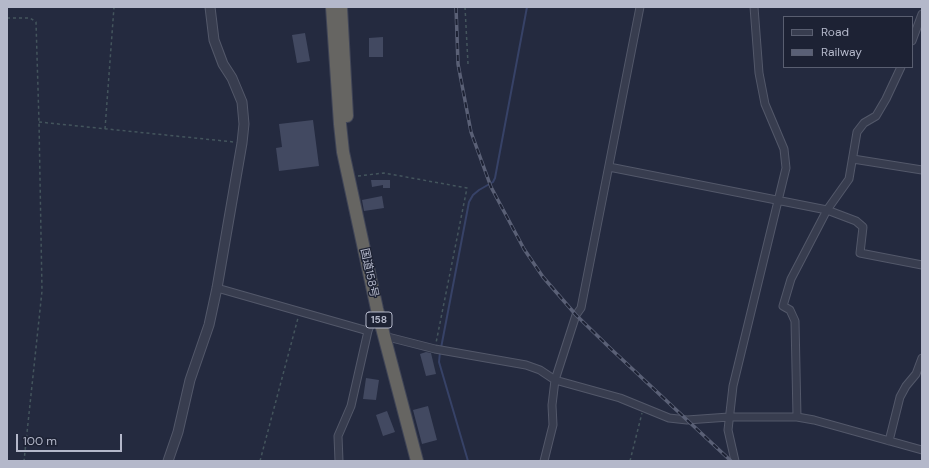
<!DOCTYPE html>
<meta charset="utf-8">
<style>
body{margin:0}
#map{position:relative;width:929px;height:468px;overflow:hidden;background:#242a3f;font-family:"DM Sans",sans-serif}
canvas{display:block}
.frame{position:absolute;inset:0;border:8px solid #b4b8ca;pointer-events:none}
.legend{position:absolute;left:783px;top:16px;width:130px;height:52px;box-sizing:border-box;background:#1d2234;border:1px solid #595e70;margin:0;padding:5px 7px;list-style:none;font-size:12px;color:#b4b8ca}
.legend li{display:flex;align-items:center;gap:8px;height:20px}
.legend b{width:20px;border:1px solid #595e70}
.scale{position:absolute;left:16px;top:434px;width:106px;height:18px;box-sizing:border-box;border:2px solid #b4b8ca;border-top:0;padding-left:5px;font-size:12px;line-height:14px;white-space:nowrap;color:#b4b8ca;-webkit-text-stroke:3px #1d2234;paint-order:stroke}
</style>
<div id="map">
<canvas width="929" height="468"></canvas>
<div class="frame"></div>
<ul class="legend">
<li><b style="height:5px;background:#383d4f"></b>Road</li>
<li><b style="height:5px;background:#5a6076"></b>Railway</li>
</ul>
<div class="scale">100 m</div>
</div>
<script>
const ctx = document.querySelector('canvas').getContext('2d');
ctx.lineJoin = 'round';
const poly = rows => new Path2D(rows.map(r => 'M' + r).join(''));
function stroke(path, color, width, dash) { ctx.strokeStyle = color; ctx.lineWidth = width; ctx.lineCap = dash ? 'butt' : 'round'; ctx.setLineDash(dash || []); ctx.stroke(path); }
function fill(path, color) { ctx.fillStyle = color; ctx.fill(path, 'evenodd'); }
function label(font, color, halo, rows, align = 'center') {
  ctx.font = font + ' "DM Sans","Noto Sans JP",sans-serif'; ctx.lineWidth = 3; ctx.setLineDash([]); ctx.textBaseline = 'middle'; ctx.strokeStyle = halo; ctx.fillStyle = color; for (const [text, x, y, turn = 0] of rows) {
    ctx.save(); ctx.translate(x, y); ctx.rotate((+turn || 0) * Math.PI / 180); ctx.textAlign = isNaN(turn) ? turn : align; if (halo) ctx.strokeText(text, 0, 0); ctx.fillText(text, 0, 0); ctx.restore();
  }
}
const stream = poly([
 [441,348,469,202,473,195,479,190,493,182,495,178,527,7],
 [440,352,439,362,468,461]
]);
const building = poly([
 [305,33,310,61,297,63,292,35],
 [383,37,383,57,369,57,369,38],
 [313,120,319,166,279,171,276,148,282,147,279,124],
 [371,180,390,180,390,188,383,188,383,185,372,187],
 [382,196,384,208,364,211,362,200],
 [426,352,431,353,436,374,426,376,420,354],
 [366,378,379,380,376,400,363,399],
 [428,406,437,440,422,444,413,410],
 [387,411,395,432,383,436,376,415]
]);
const path = poly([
 [465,7,468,64],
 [7,18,30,18,36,22,39,122,42,291,24,461],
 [39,122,234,142],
 [105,129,114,7],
 [358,176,384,173,467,188,436,343],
 [260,461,298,318],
 [630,461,642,413]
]);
const minor = poly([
 [912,41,922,14],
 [853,159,922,170],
 [609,167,827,210,856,221,863,227,860,253,922,265],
 [217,288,368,331],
 [384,336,435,349,526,365,540,370,555,380,620,398,669,418,687,420,729,417,797,417,814,420,922,450],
 [797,417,795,321,790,310,783,306,791,279,827,210,849,179,857,132,864,123,876,116,886,99,901,67],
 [889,441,900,397,906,386,916,374,922,358],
 [339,461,338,436,351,406,368,331,376,309],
 [544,461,553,425,552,405,555,380,576,315,581,308,640,7],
 [735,461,728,430,733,386,786,168,784,149,765,104,759,73,754,7]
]);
const tertiary = poly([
 [168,461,178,432,190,380,209,325,217,288,242,143,244,124,242,102,232,78,223,64,214,40,210,7]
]);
const trunk = poly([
 [332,7,340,124,343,152,377,309,417,461],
 [341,7,347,116]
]);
const rail = poly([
 [456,7,458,64,471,132,491,187,524,249,543,277,576,315,611,349,731,461]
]);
const shields = [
 [379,320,26]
];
const shieldNames = [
 ["158",379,320]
];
const streetNames = [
 ["国道158号",369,273,78]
];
stroke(stream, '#374267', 2);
fill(building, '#424961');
stroke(minor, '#53586a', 9);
stroke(tertiary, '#53586a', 11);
stroke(trunk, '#404557', 14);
stroke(path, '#44555d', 1.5, [3, 3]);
stroke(minor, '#383d4f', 7);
stroke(tertiary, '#383d4f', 9);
stroke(trunk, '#666562', 12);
stroke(rail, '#5a6076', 3.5);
stroke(rail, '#1d2234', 2, [6]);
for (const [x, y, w] of shields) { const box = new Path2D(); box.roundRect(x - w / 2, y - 8, w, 16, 3); ctx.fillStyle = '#1d2234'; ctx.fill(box); stroke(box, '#b4b8ca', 1); }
label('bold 10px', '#b4b8ca', null, shieldNames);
label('11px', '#b4b8ca', '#1d2234', streetNames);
</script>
